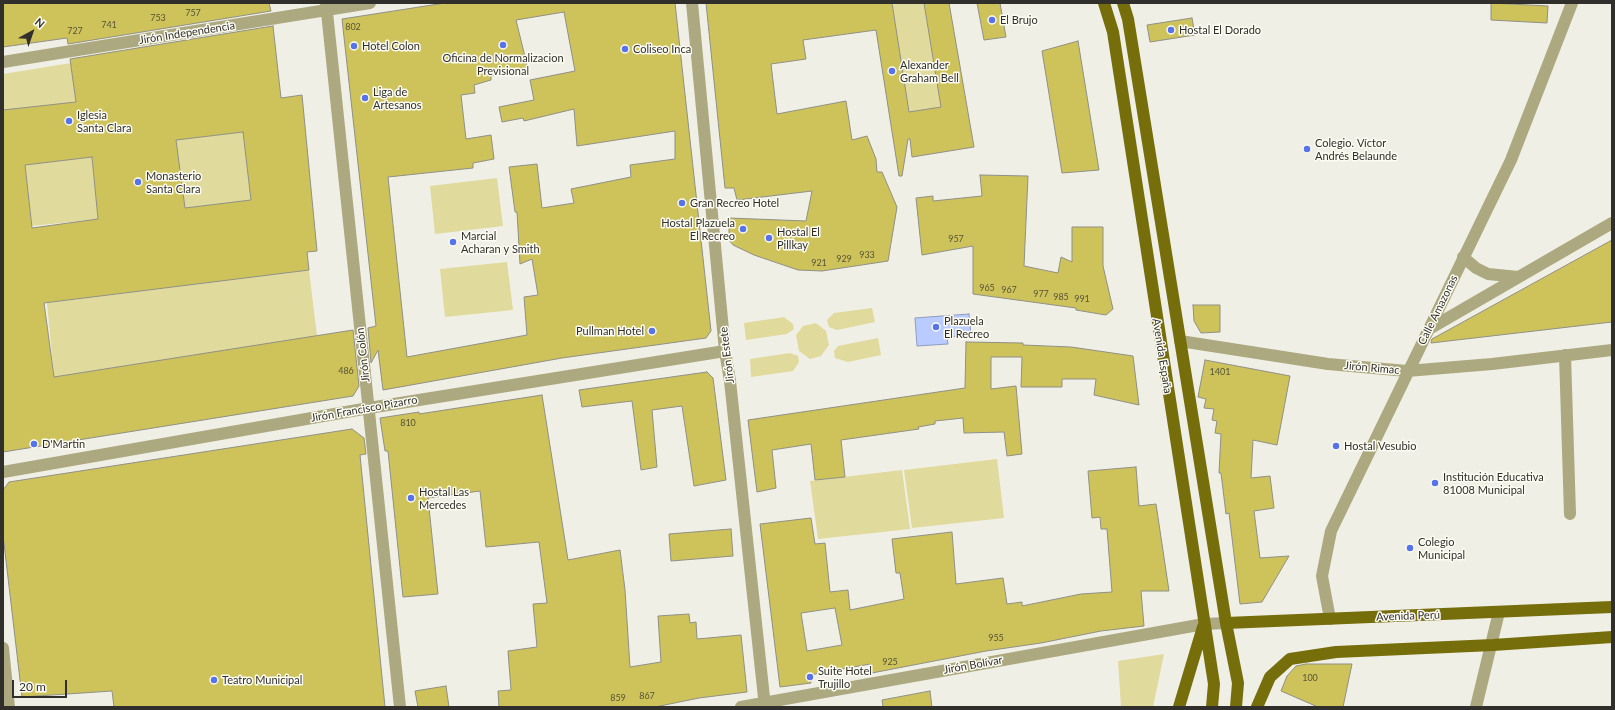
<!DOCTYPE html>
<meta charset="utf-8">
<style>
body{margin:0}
#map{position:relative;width:1615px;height:710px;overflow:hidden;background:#f0efe5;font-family:Lato,sans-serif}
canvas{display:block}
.frame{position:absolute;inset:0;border:4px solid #302f2b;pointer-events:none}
.north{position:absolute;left:12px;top:12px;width:40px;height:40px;-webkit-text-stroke:3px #fdfcf2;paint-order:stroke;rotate:40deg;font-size:11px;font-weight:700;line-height:16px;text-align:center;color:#302f2b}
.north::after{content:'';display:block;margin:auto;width:14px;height:18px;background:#302f2b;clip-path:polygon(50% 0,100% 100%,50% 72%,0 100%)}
.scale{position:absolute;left:12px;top:680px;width:55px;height:18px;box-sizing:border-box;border:2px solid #302f2b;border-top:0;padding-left:5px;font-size:12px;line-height:14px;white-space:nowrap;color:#302f2b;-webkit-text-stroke:3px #fdfcf2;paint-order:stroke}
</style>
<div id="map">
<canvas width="1615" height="710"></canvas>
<div class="frame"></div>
<div class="north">N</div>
<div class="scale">20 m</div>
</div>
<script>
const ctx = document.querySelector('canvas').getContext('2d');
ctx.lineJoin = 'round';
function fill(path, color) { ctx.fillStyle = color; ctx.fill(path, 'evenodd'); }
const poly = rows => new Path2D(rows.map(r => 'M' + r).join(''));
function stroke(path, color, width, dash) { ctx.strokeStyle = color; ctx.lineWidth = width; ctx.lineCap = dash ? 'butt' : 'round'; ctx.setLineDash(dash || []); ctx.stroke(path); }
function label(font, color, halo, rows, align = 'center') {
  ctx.font = font + ' Lato,sans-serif'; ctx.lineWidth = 3; ctx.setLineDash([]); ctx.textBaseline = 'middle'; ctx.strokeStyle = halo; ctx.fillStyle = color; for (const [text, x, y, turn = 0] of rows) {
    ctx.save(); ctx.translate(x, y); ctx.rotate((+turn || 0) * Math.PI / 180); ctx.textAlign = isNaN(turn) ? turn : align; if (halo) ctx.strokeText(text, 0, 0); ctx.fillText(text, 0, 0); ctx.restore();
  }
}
const green = poly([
 [900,3,924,3,941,107,909,112,892,5],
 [71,63,76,102,3,110,3,74],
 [243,132,251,200,185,208,176,140],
 [92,157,98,219,32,226,25,165],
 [497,178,503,226,435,234,430,186],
 [507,262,513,310,445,317,440,269],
 [309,270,317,336,54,377,47,303],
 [872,308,875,322,837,330,829,327,827,320,834,313],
 [784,317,793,324,794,329,787,334,746,340,744,323],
 [816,323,826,331,829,345,821,356,810,359,799,351,796,335,803,326],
 [878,338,881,355,848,362,835,358,834,351,838,346],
 [790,353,798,356,799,362,793,371,751,377,750,359],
 [997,459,1004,518,912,528,904,470],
 [902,470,910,529,818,539,810,481],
 [1164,654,1153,707,1121,707,1118,661]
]);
const water = poly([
 [969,314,971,335,947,337,948,344,917,346,915,318,969,314]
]);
const building = poly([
 [3,3,269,3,271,11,68,44,67,38,3,47,3,3],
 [445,3,675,3,711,331,706,338,562,358,383,390,378,350,371,363,368,328,376,326,342,19,445,3],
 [564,12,575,71,530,80,534,100,499,107,502,122,523,118,524,121,574,109,577,146,675,131,675,159,630,165,631,177,571,189,574,203,542,208,537,164,509,167,515,212,517,212,520,264,532,259,538,295,524,297,527,335,407,357,388,177,473,168,473,163,494,159,491,135,466,139,461,95,475,93,474,85,491,80,491,76,528,69,516,20,564,12],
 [706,3,892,3,909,112,941,107,924,3,949,3,974,147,912,157,910,139,908,139,902,176,899,176,876,30,803,40,806,59,771,64,777,114,846,101,852,140,867,136,876,159,877,172,882,172,897,207,888,261,822,271,798,270,754,255,733,245,729,240,729,218,806,221,812,191,737,200,734,188,725,188,706,3],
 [977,3,1000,3,1006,37,984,40,977,3],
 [1491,3,1548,6,1547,23,1491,20,1491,3],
 [1192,18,1195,35,1150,42,1147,25,1192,18],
 [273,26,281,98,302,95,317,251,307,252,309,270,44,303,54,377,353,330,359,386,353,396,3,452,3,110,76,102,70,59,273,26],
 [243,132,251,200,185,208,176,140,243,132],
 [92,157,98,219,32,228,25,165,92,157],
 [1078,41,1099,170,1062,173,1042,51,1078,41],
 [980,175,1028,176,1024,266,1058,273,1061,257,1072,262,1072,227,1103,227,1103,266,1113,309,1106,315,1076,310,1076,308,973,294,973,246,922,255,916,198,933,196,933,201,982,196,980,175],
 [1612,240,1612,322,1431,343,1432,339,1612,240],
 [1193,305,1220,305,1220,332,1201,333,1194,321,1193,305],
 [966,342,1023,343,1023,345,1071,347,1133,356,1139,405,1094,395,1096,379,1062,379,1062,387,1021,387,1022,357,991,357,991,389,1016,386,1022,454,1007,456,1004,432,964,433,963,418,935,421,935,424,918,427,919,429,841,440,845,477,815,480,811,444,772,450,776,488,757,492,748,420,965,388,966,342],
 [1205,360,1290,376,1277,445,1253,440,1251,478,1270,476,1274,508,1254,511,1260,558,1289,556,1262,602,1240,604,1229,513,1226,514,1221,473,1219,473,1221,434,1215,433,1217,421,1212,420,1214,409,1204,408,1206,399,1198,397,1205,360],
 [707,372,713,378,726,480,694,486,682,406,652,410,657,467,641,470,632,401,582,407,579,390,707,372],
 [542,395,568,560,620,550,625,590,630,667,661,662,658,616,689,614,690,623,696,622,697,639,741,635,747,692,699,698,655,707,499,707,498,691,511,690,508,651,537,647,533,604,547,603,539,542,486,547,480,491,428,498,438,594,403,597,388,451,385,451,380,418,419,412,419,414,542,395],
 [352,429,364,438,366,454,360,455,385,707,114,707,112,691,22,697,3,535,3,490,9,482,352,429],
 [1136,467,1139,506,1156,504,1169,591,1141,591,1144,626,1101,631,1041,643,986,651,872,673,870,664,810,675,811,683,780,687,760,524,811,518,815,544,825,543,830,592,848,590,850,610,904,599,900,573,896,573,892,539,952,532,956,584,1003,578,1007,604,1022,602,1022,606,1081,594,1112,592,1107,529,1101,529,1100,517,1092,518,1088,471,1136,467],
 [835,608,842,645,807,651,801,613,835,608],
 [731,529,733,556,671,561,669,534,731,529],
 [1306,664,1352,664,1343,707,1318,707,1281,691,1287,676,1296,666,1306,664],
 [446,686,449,707,418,707,415,691,446,686],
 [930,691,932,707,883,707,882,700,930,691]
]);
const minor = poly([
 [326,3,400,707],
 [692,3,725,351,730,381,765,707],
 [3,62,370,3],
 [1463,257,1476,268,1488,274,1518,277],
 [1429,329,1612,223],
 [1180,341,1328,364,1407,371,1492,364,1612,350],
 [1565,355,1570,514],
 [3,472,369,408,725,351],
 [1330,619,1322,576,1331,531,1511,160,1572,3],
 [3,648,9,707],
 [741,707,1204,624,1226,623],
 [1476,707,1499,612]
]);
const major = poly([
 [1104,3,1113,32,1214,684,1212,707],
 [1123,3,1128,19,1226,623,1238,683,1236,707],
 [1226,623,1612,607],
 [1179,707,1203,627],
 [1257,707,1270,677,1290,659,1336,652,1493,645,1612,637]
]);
const markers = [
 [992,20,4,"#5673e9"],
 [1171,30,4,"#5673e9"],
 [503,45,4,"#5673e9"],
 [354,46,4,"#5673e9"],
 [625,49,4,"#5673e9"],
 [892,71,4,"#5673e9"],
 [365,98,4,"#5673e9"],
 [69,121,4,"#5673e9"],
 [1307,149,4,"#5673e9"],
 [138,182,4,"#5673e9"],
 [682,203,4,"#5673e9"],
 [743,229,4,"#5673e9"],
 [769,238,4,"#5673e9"],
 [453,242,4,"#5673e9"],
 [936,327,4,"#5673e9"],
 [652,331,4,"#5673e9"],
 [34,444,4,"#5673e9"],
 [1336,446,4,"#5673e9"],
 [1435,483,4,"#5673e9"],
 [411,498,4,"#5673e9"],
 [1410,548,4,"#5673e9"],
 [810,677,4,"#5673e9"],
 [214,680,4,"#5673e9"]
];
const numberNames = [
 ["757",193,13],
 ["753",158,18],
 ["741",109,25],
 ["802",353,27],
 ["727",75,31],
 ["957",956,239],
 ["933",867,255],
 ["929",844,259],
 ["921",819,263],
 ["965",987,288],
 ["967",1009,290],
 ["977",1041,294],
 ["985",1061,297],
 ["991",1082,299],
 ["486",346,371],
 ["1401",1220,372],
 ["810",408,423],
 ["955",996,638],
 ["925",890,662],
 ["100",1310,678],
 ["867",647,696],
 ["859",618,698]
];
const poiNames = [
 ["El Brujo",1000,20],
 ["Hostal El Dorado",1179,30],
 ["Hotel Colon",362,46],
 ["Coliseo Inca",633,49],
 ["Oficina de Normalizacion",503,58,"center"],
 ["Previsional",503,71,"center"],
 ["Alexander",900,65],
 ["Graham Bell",900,78],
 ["Liga de",373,92],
 ["Artesanos",373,105],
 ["Iglesia",77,115],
 ["Santa Clara",77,128],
 ["Colegio. Víctor",1315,143],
 ["Andrés Belaunde",1315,156],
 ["Monasterio",146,176],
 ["Santa Clara",146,189],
 ["Gran Recreo Hotel",690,203],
 ["Hostal Plazuela",735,223,"right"],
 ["El Recreo",735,236,"right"],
 ["Hostal El",777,232],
 ["Pillkay",777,245],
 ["Marcial",461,236],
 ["Acharan y Smith",461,249],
 ["Plazuela",944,321],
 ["El Recreo",944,334],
 ["Pullman Hotel",644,331,"right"],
 ["D'Martin",42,444],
 ["Hostal Vesubio",1344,446],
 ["Institución Educativa",1443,477],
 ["81008 Municipal",1443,490],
 ["Hostal Las",419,492],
 ["Mercedes",419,505],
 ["Colegio",1418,542],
 ["Municipal",1418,555],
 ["Suite Hotel",818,671],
 ["Trujillo",818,684],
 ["Teatro Municipal",222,680]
];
const streetNames = [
 ["Jirón Independencia",187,33,-9],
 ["Calle Amazonas",1438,310,-64],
 ["Jirón Colón",363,355,-96],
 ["Jirón Estete",727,355,-97],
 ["Avenida España",1162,356,81],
 ["Jirón Rimac",1372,368,5],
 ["Jirón Francisco Pizarro",364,409,-10],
 ["Avenida Perú",1408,616,-2],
 ["Jirón Bolívar",973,665,-10]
];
fill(green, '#e0da9c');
fill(water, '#b9cbff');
stroke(water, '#909cbf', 1);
fill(building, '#cec35b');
stroke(building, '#8f8f85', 1);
stroke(minor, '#aca87f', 12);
stroke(major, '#766d0b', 12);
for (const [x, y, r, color] of markers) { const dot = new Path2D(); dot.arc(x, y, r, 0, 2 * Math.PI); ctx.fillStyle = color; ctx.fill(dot); stroke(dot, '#fdfcf2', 1.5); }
label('9px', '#585437', null, numberNames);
label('11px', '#302f2b', '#fdfcf2', poiNames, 'left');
label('11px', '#302f2b', '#fdfcf2', streetNames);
</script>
